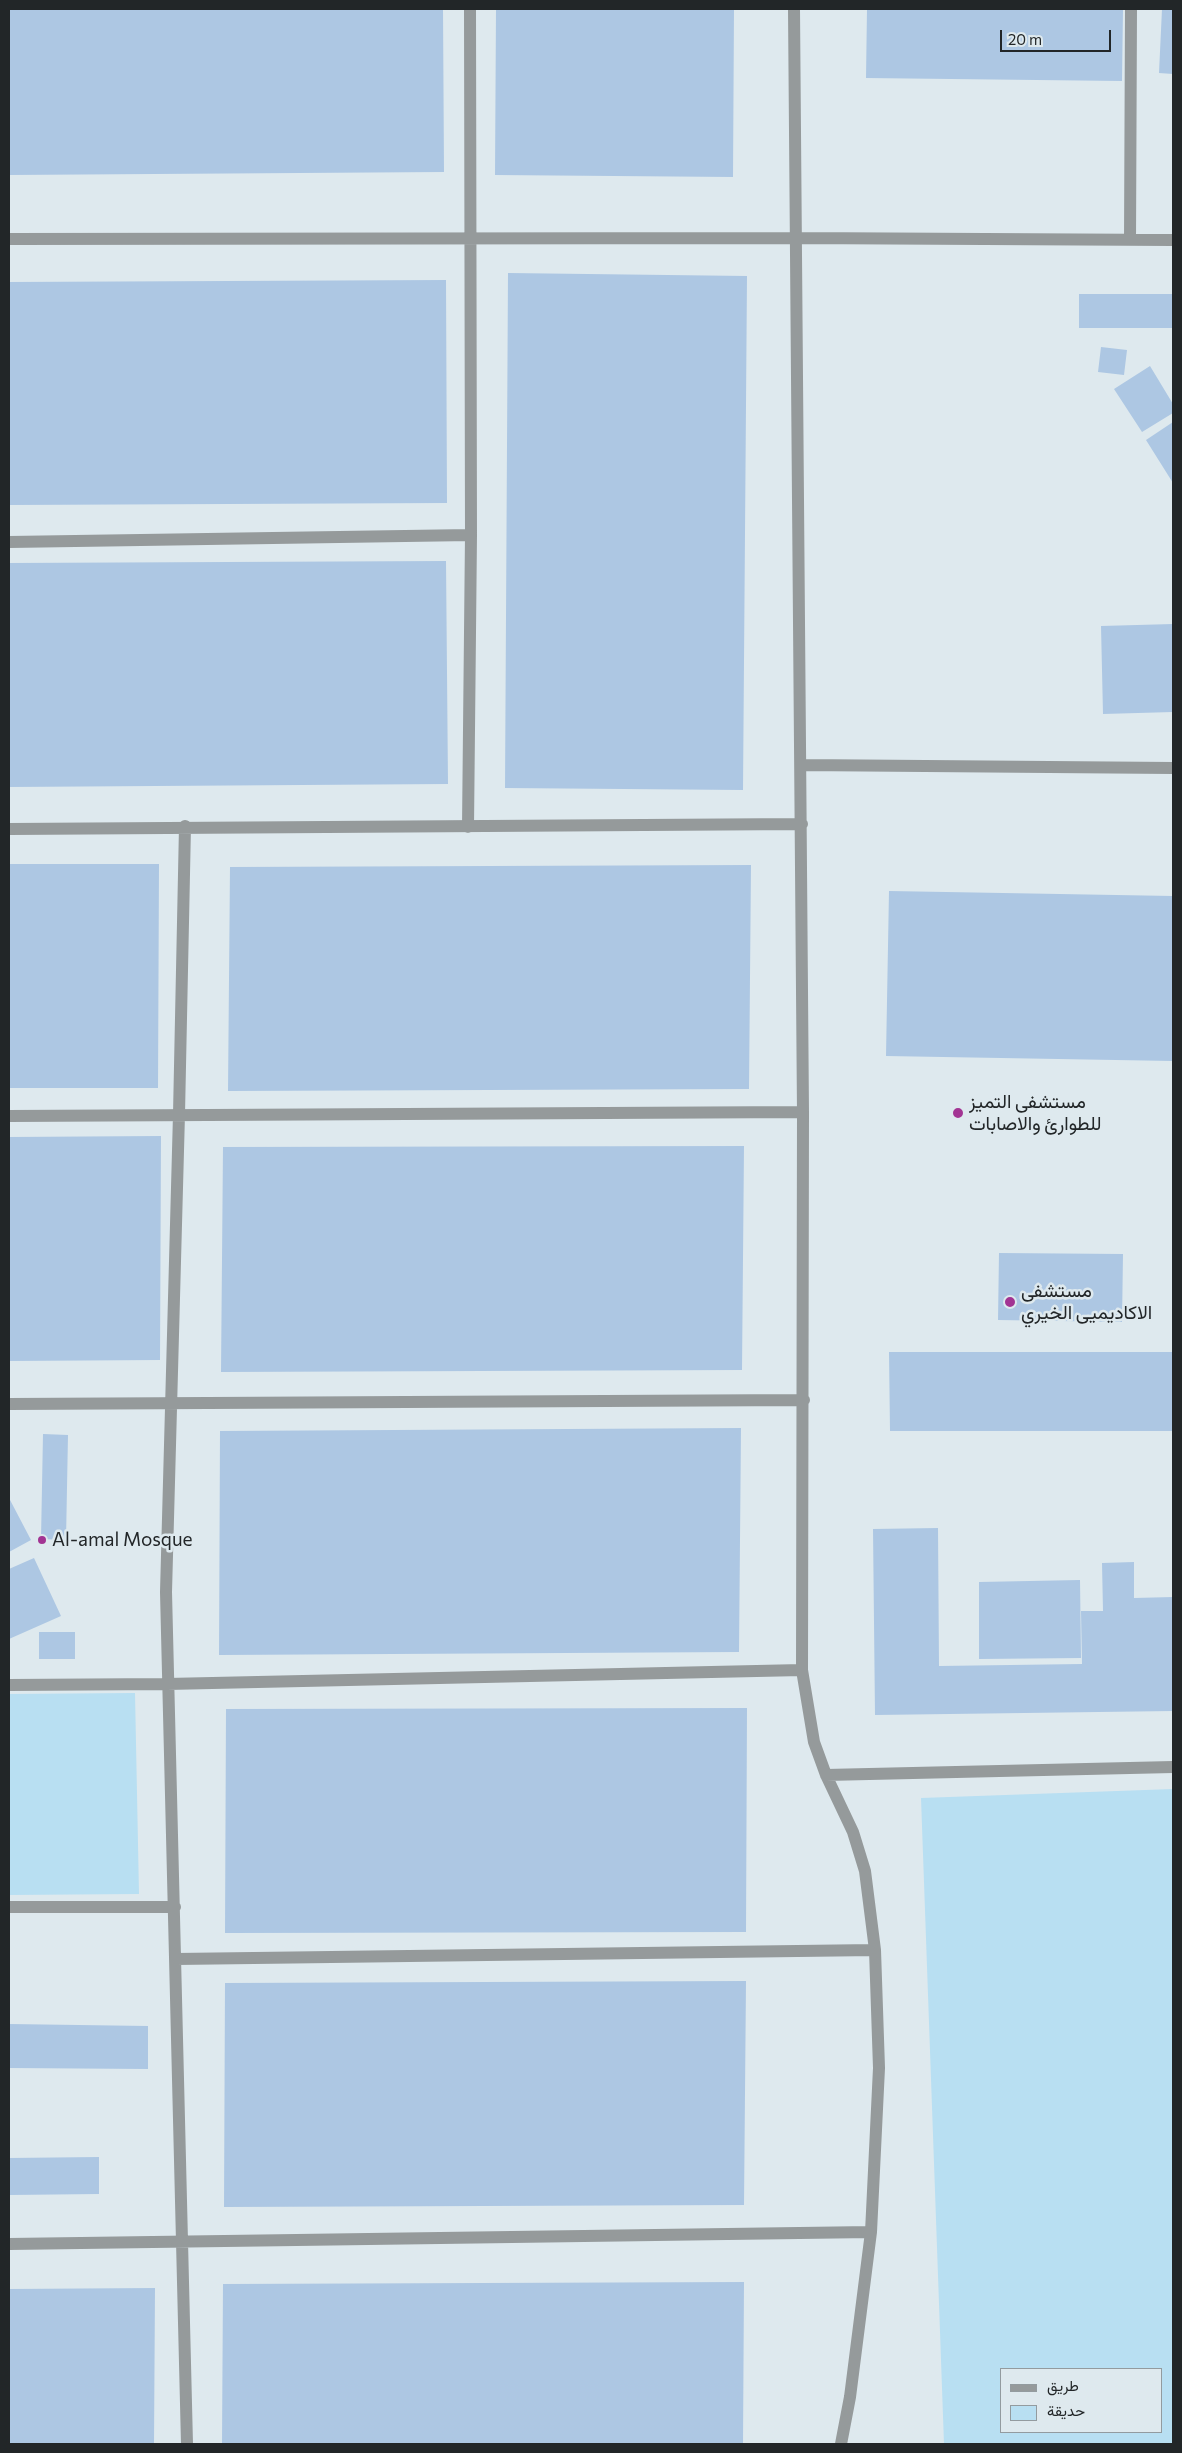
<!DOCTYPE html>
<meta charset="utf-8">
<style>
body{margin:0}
#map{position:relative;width:1182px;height:2453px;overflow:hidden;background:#dee9ee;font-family:Commissioner,Vazirmatn,sans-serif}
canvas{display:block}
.frame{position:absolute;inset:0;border:10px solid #222628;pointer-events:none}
.legend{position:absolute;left:1000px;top:2368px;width:162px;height:65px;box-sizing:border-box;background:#dee9ee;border:1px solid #939b9f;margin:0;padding:6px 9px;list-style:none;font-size:15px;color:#222628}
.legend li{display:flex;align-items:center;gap:10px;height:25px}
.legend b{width:25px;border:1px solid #939b9f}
.scale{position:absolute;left:1000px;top:30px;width:111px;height:22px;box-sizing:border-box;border:2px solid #222628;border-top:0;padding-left:6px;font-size:15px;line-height:18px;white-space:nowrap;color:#222628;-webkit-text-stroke:4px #dee9ee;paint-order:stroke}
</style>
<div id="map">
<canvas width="1182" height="2453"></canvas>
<div class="frame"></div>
<ul class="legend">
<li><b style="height:6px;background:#959a9b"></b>طريق</li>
<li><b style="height:14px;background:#b8dff2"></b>حديقة</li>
</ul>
<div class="scale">20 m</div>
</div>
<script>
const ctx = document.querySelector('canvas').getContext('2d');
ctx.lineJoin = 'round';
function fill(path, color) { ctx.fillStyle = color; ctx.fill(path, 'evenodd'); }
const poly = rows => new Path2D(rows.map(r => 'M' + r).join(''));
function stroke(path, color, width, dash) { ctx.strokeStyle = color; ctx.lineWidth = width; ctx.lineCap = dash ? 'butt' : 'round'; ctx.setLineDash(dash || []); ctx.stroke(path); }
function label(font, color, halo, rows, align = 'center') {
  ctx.font = font + ' Commissioner,Vazirmatn,sans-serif'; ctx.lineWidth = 5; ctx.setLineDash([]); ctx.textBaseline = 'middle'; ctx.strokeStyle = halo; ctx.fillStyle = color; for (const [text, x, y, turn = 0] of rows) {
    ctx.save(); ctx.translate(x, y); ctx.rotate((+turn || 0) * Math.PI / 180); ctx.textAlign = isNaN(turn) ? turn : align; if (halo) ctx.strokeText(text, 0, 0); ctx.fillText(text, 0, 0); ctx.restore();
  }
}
const green = poly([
 [135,1693,139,1894,9,1895,9,1694],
 [1173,1789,1173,2444,944,2444,921,1798],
 [1001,2369,1161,2369,1161,2432,1001,2432]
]);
const building = poly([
 [9,9,443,9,444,172,9,175],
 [496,9,734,9,733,177,495,175],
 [867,9,1123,9,1122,81,866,78],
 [1162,9,1173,9,1173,74,1159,73],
 [508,273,747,276,743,790,505,788],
 [446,280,447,503,9,505,9,282],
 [1079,294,1173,294,1173,328,1079,328],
 [1101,347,1127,350,1124,375,1098,372],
 [1150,366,1173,404,1173,413,1142,432,1114,389],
 [1173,422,1173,483,1146,440],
 [446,561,448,784,9,787,9,563],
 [1173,624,1173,712,1103,714,1101,626],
 [9,864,159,864,158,1088,9,1088],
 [751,865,749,1089,228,1091,230,867],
 [889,891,1173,896,1173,1061,886,1056],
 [161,1136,160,1360,9,1361,9,1137],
 [744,1146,742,1370,221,1372,223,1147],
 [999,1253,1123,1254,1122,1322,998,1320],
 [889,1352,1173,1352,1173,1431,890,1431],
 [741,1428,739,1652,219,1655,220,1431],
 [43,1434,68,1435,66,1540,41,1539],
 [9,1498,31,1540,9,1552],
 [938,1528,939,1666,1082,1664,1081,1611,1103,1611,1102,1563,1134,1562,1134,1598,1173,1597,1173,1711,875,1715,873,1529],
 [34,1558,61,1616,9,1639,9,1569],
 [1080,1580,1081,1658,979,1659,979,1582],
 [39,1632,75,1632,75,1659,39,1659],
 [747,1708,746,1932,225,1933,226,1709],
 [746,1981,744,2205,224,2207,225,1983],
 [9,2024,148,2026,148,2069,9,2068],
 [99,2157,99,2194,9,2195,9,2158],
 [744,2282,743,2444,222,2444,223,2284],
 [155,2288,154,2444,9,2444,9,2289]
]);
const street = poly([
 [794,9,803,1112,802,1670,814,1742,826,1775,853,1832,865,1871,875,1950,879,2068,871,2232,850,2397,841,2444],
 [9,239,796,238,1173,240],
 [1130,240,1131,9],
 [9,542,471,535],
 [801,765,1173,768],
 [185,826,179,1114,166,1592,187,2444],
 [468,827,471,535,470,9],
 [9,829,802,824],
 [9,1116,803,1112],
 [9,1404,804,1400],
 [9,1685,167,1684,802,1670],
 [826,1775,1173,1767],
 [9,1907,175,1907],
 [176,1959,875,1950],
 [9,2244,871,2232]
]);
const markers = [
 [958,1113,6,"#a23493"],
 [1010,1302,6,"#a23493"],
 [42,1540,5,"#a23493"]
];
const poiNames = [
 ["مستشفى التميز",969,1102],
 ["للطوارئ والاصابات",969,1124],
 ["مستشفى",1021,1291],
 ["الاكاديميى الخيري",1021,1313],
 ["Al-amal Mosque",52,1540]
];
fill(green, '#b8dff2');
fill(building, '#adc7e3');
stroke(street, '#959a9b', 12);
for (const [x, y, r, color] of markers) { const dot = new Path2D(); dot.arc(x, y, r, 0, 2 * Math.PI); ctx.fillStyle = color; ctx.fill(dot); stroke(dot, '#dee9ee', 2); }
label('19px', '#222628', '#dee9ee', poiNames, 'left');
</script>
